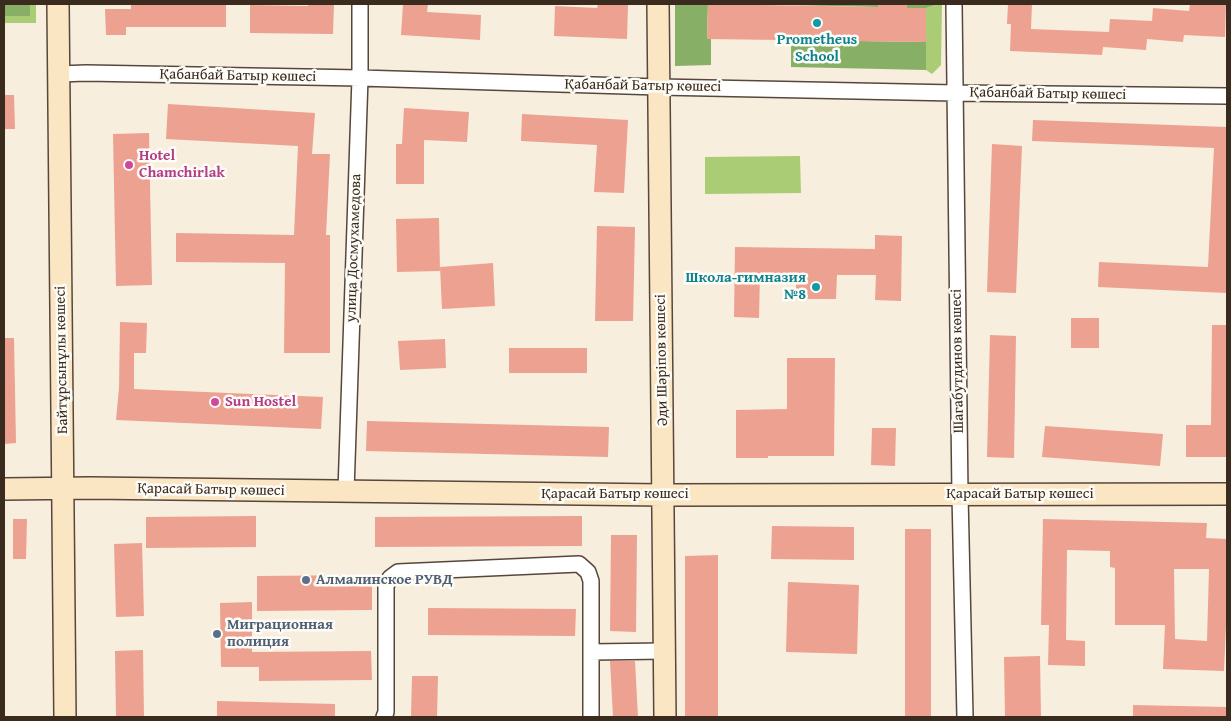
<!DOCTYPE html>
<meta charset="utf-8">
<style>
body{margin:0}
#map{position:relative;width:1231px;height:721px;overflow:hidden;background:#f8eedd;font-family:"Gentium Book Plus",serif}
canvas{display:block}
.frame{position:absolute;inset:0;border:5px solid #3b2a1e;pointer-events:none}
</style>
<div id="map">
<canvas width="1231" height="721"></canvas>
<div class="frame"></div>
</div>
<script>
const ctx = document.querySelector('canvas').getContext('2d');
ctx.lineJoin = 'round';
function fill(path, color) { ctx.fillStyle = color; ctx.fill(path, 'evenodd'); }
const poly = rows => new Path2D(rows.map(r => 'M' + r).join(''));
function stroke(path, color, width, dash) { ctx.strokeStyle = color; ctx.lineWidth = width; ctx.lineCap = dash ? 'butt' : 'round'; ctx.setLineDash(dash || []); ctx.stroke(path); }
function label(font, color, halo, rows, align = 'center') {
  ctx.font = font + ' "Gentium Book Plus",serif'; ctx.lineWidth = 5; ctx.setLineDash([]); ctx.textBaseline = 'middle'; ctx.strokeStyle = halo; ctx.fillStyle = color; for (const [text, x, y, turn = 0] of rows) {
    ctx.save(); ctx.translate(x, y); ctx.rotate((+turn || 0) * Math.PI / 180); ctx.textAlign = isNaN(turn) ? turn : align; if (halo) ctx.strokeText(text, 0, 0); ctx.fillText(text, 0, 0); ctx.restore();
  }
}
const green = poly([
 [4,4,36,4,36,23,4,23],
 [939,4,942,4,941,65,932,74,926,70,926,8],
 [800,156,801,193,705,194,705,157]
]);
const forest = poly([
 [4,4,30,4,30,16,4,16],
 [675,4,708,4,707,38,711,39,711,65,675,66],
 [785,4,878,4,878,7,785,5],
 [907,4,939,4,926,8,907,8],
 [791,40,926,42,926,70,791,67]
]);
const building = poly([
 [131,4,226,4,226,27,126,27,126,35,106,35,105,9,131,9],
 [308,4,334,4,333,34,250,33,250,5,308,6],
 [403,4,428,4,427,12,481,15,480,40,401,35],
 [598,4,628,4,627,39,554,36,555,6,597,8],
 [708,4,878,7,878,4,907,4,907,8,926,8,926,42,707,39],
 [1008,4,1032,4,1031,29,1109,32,1110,19,1152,21,1153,8,1189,11,1190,4,1226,4,1225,37,1184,35,1183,42,1147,39,1146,50,1103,47,1102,55,1010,51,1011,24,1007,24],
 [4,95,14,95,15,129,4,129],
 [168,104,315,113,312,154,330,154,326,235,330,235,330,353,284,353,285,263,176,262,176,233,294,235,298,146,166,139],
 [404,108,469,112,467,142,424,140,424,184,396,184,396,144,402,144],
 [522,114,628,120,624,193,594,192,597,145,521,141],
 [1033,120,1227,127,1227,293,1098,287,1099,262,1208,267,1214,148,1032,141],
 [149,133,152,285,116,286,113,134],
 [992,144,1022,146,1016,293,987,292],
 [439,218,440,271,397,272,396,219],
 [597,226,635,227,633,321,595,321],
 [875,235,902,236,901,301,875,300,876,275,837,275,836,299,796,299,796,274,760,273,759,318,734,317,735,247,875,249],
 [493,263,495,306,442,309,440,267],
 [1071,318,1099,318,1099,348,1071,348],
 [120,322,147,323,146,353,134,353,134,389,323,397,321,429,116,420,119,388],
 [1212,325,1227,325,1227,457,1186,457,1186,425,1211,425],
 [990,335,1016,336,1014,458,987,457],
 [4,338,14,338,16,443,4,444],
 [445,339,446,368,400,370,398,341],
 [509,348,587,348,587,373,509,373],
 [787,358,835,358,834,456,768,456,768,458,736,458,736,410,787,409],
 [367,421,609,427,608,457,366,451],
 [1045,426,1163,434,1160,466,1042,457],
 [872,428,896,428,895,466,871,465],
 [256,516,256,547,146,548,146,517],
 [582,516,582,546,375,547,375,517],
 [13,519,27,519,26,559,13,559],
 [1043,519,1207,523,1206,538,1227,539,1227,626,1226,626,1224,671,1163,669,1165,625,1115,625,1115,568,1110,567,1110,551,1067,550,1066,640,1085,641,1085,666,1048,665,1049,625,1041,625],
 [1174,569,1209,569,1207,641,1175,639],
 [772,526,854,527,854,560,771,559],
 [905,529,931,529,931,717,905,717],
 [611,535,637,535,636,632,610,631],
 [142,543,144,616,116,617,114,544],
 [718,555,718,717,685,717,685,556],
 [372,575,372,610,257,611,257,576],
 [788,582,859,585,857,654,786,652],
 [252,602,252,652,371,651,372,680,259,681,259,667,221,667,220,603],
 [428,608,576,609,575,636,428,635],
 [143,650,144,717,116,717,115,651],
 [1040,656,1041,717,1005,717,1004,657],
 [610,661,635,661,638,717,613,717],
 [412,676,438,676,437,717,411,717],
 [217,701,335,704,335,717,217,717],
 [1133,705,1227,707,1227,717,1133,717]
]);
const street = poly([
 [954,4,960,495,965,717],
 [59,74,86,73,360,78,659,87,955,93,1227,96],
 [346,491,360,78,360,4],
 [591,652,665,651],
 [384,717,386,712,386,586,390,578,398,572,579,564,588,572,591,581,591,717]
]);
const secondary = poly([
 [58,4,65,717],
 [658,4,665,717],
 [4,489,90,488,663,495,1227,494]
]);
const markers = [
 [817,23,5,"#0f9aa8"],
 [129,165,5,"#d1479c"],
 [816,287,5,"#0f9aa8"],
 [215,402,5,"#d1479c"],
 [306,580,5,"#5c6f8a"],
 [217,634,5,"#5c6f8a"]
];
const cultureNames = [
 ["Prometheus",817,40],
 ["School",817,57],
 ["Школа-гимназия",806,278,"right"],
 ["№8",806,295,"right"]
];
const streetNames = [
 ["Қабанбай Батыр көшесі",238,76,1],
 ["Қабанбай Батыр көшесі",643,86,1],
 ["Қабанбай Батыр көшесі",1048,94,1],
 ["улица Досмухамедова",354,248,-88],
 ["Байтұрсынұлы көшесі",62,360,-91],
 ["Әди Шәріпов көшесі",662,360,-91],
 ["Шагабутдинов көшесі",958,361,-91],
 ["Қарасай Батыр көшесі",211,490,1],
 ["Қарасай Батыр көшесі",615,494],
 ["Қарасай Батыр көшесі",1020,494]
];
const hotelNames = [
 ["Hotel",139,156],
 ["Chamchirlak",139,173],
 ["Sun Hostel",225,402]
];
const serviceNames = [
 ["Алмалинское РУВД",316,580],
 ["Миграционная",227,625],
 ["полиция",227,642]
];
fill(green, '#aacc75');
fill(forest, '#87b066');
fill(building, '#eda191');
stroke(street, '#57473b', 18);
stroke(secondary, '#57473b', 24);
stroke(street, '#fff', 15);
stroke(secondary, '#fbe6c4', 21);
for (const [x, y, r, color] of markers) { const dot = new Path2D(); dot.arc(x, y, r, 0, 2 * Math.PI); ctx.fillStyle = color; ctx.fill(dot); stroke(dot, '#fdfcf7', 2); }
label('bold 15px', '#0d838f', '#fdfcf7', cultureNames);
label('15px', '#3b2a1e', '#fdfcf7', streetNames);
label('bold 15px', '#b23c85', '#fdfcf7', hotelNames, 'left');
label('bold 15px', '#4e5e75', '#fdfcf7', serviceNames, 'left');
</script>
